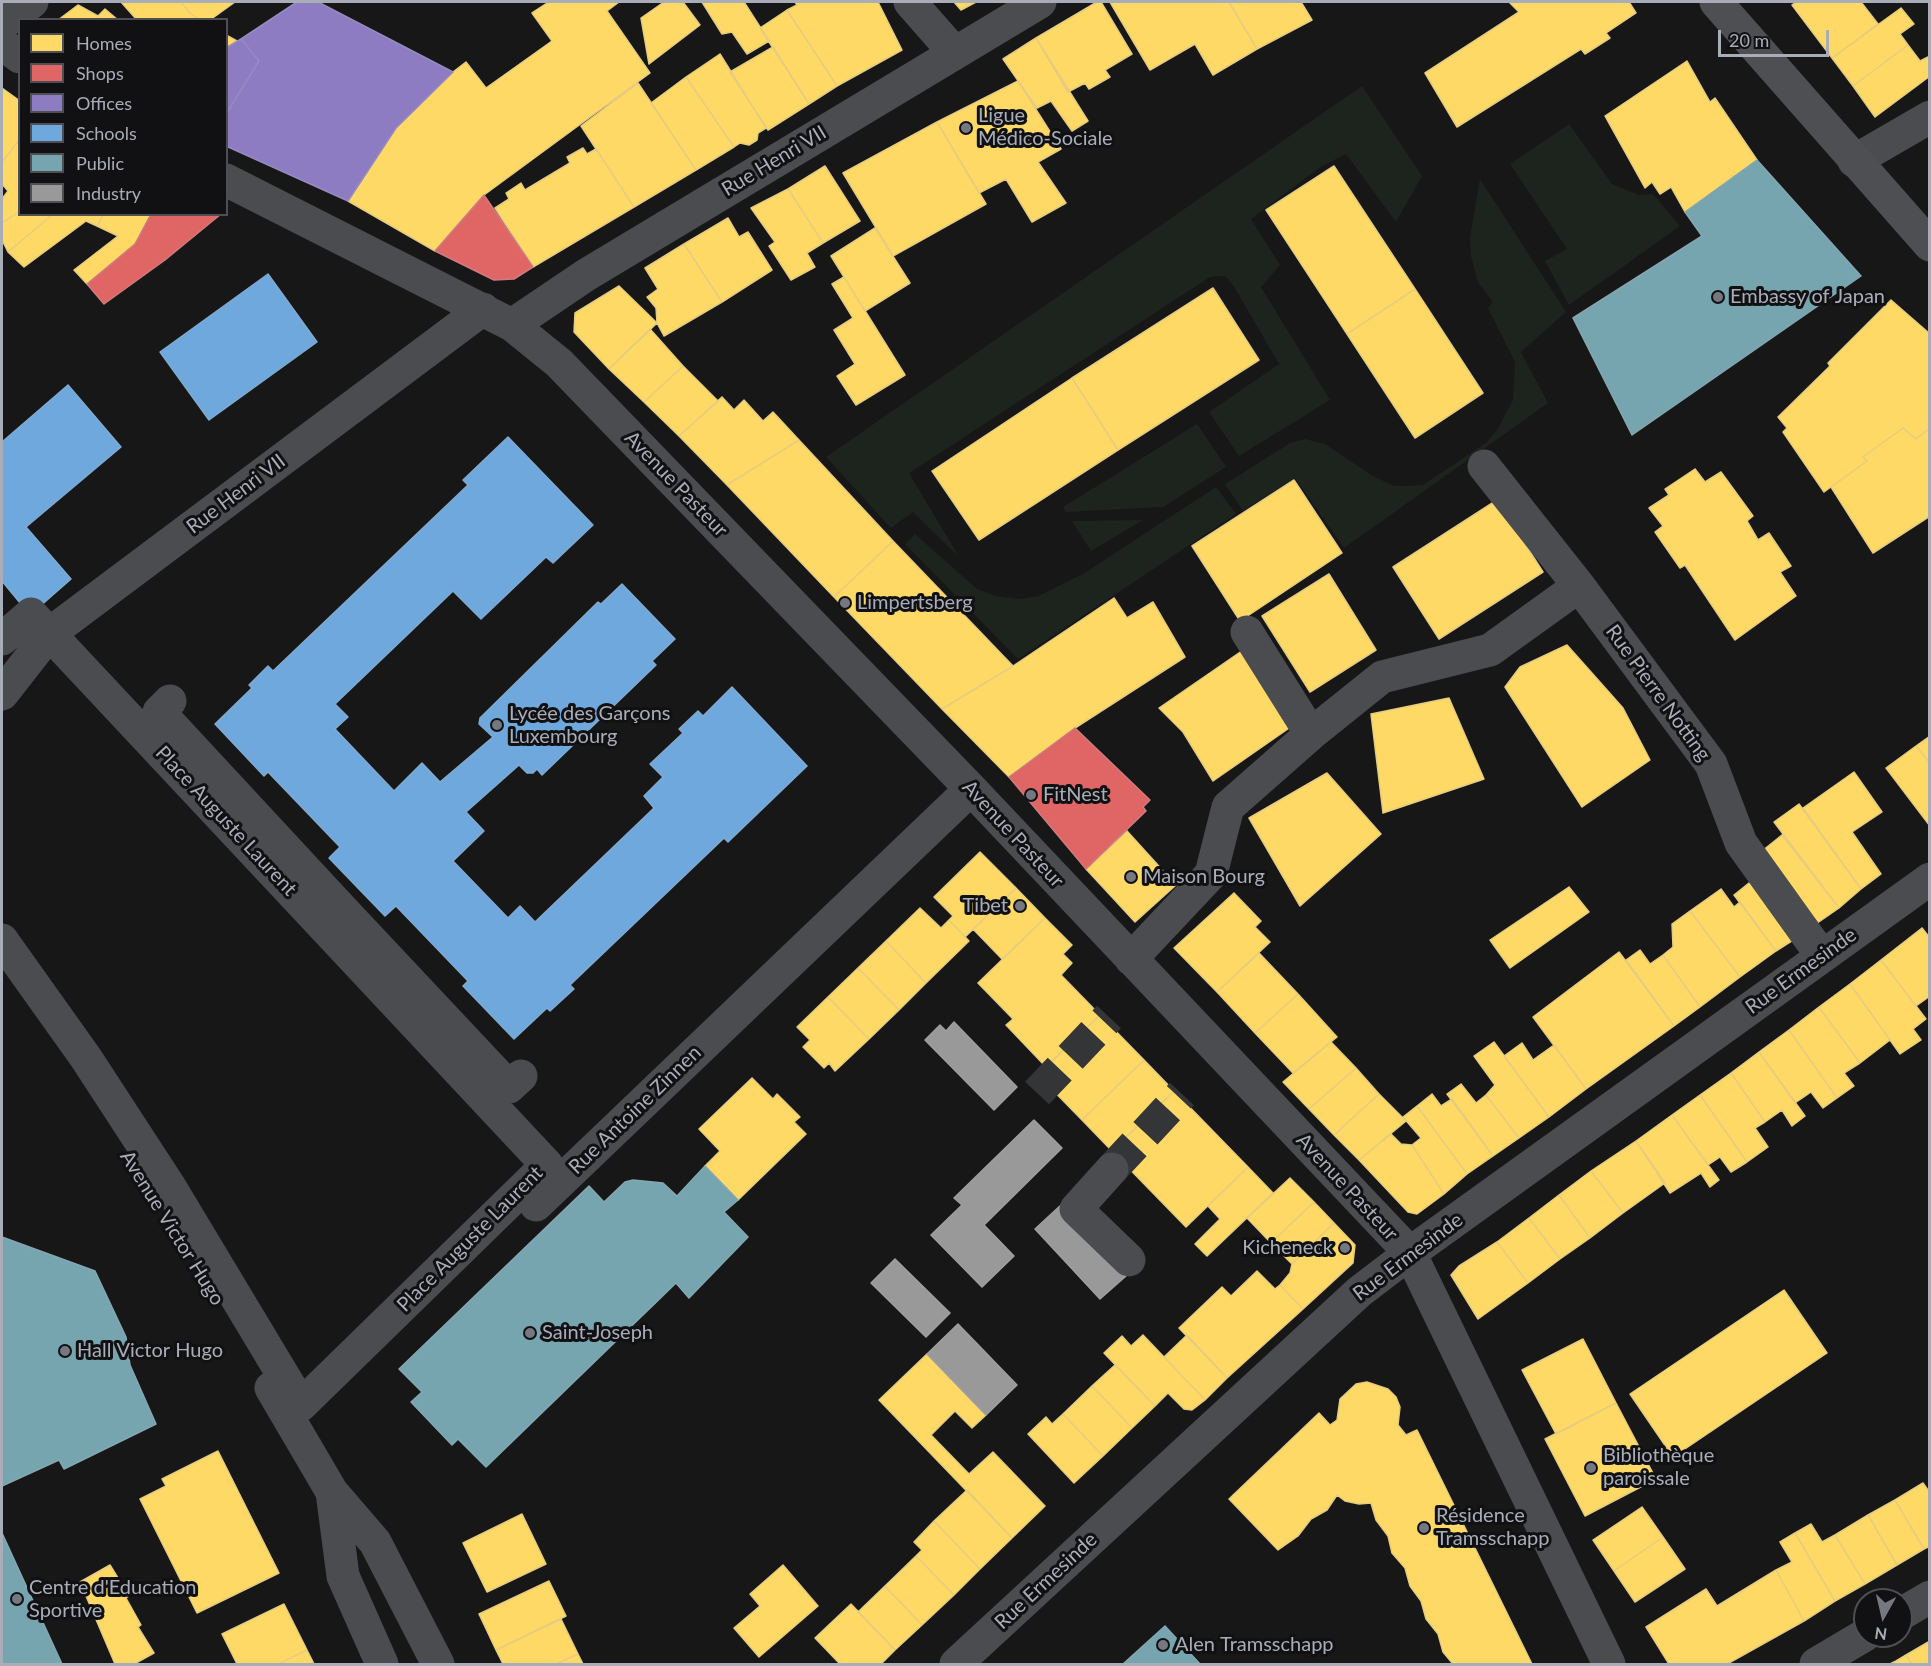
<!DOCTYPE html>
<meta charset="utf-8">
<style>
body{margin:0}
#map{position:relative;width:1931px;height:1666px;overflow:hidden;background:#171717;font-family:Lato,sans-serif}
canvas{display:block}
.frame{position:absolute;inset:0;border:3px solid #a8adb8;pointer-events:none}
.legend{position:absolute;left:18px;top:18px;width:210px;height:198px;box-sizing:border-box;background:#111113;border:2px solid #4d4f55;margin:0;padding:8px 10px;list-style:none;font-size:18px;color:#a8adb8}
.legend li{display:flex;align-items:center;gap:12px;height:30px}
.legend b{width:30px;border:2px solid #4d4f55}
.north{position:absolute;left:1853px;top:1588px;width:60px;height:60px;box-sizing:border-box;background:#111113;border:2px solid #4d4f55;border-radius:50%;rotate:188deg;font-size:16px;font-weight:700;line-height:24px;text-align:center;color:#a8adb8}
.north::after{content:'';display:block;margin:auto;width:21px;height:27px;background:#757880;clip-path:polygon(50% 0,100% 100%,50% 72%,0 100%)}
.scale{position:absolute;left:1718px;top:30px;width:111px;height:27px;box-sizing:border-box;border:3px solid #a8adb8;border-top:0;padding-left:8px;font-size:18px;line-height:21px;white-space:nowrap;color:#a8adb8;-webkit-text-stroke:4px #111113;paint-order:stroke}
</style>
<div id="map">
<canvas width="1931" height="1666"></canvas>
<div class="frame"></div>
<ul class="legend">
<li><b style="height:16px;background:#ffd966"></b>Homes</li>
<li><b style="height:16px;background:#e06666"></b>Shops</li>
<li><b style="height:16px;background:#8e7cc3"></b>Offices</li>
<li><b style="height:16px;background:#6fa8dc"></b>Schools</li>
<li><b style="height:16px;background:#76a5af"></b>Public</li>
<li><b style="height:16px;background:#999"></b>Industry</li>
</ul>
<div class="north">N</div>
<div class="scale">20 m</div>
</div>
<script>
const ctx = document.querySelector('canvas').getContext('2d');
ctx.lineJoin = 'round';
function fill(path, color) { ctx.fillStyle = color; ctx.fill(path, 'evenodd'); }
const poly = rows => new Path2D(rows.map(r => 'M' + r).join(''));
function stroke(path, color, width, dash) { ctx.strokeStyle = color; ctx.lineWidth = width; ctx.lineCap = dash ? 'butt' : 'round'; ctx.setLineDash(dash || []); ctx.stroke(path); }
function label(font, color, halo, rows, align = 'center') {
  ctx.font = font + ' Lato,sans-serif'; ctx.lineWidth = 6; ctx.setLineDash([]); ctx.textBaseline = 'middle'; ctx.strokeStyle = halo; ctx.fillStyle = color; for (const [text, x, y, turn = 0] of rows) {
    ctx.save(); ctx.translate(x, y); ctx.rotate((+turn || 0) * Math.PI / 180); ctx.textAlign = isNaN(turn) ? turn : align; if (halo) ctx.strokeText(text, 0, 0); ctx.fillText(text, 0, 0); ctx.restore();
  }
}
const green = poly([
 [1362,86,1422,176,1396,222,1346,154,1322,166,1251,219,1280,265,1261,287,1330,400,1239,456,1209,412,1279,364,1233,285,1225,276,1210,277,909,473,959,557,913,512,891,528,826,457],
 [1569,124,1612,184,1639,195,1653,194,1680,226,1569,305,1545,261,1567,249,1510,164],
 [1480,179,1566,312,1521,352,1548,403,1344,548,1295,478,1243,511,1225,484,1290,443,1305,439,1325,444,1371,475,1394,486,1409,486,1423,485,1487,442,1497,430,1513,400,1515,362,1488,308,1493,302,1478,282,1471,256,1470,237],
 [1197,424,1226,467,1163,507,1066,512,1063,507],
 [1216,487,1236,514,1018,659,905,544,915,534,977,589,996,596,1019,599,1039,596,1083,574],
 [1143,520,1091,551,1072,521]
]);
const homes = poly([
 [121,2,181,2,191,14,200,20,137,20,121,2],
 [181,2,235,2,210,20,200,20,191,14,181,2],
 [549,2,619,2,607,11,650,73,484,195,435,251,348,201,396,128,453,72,466,62,486,88,552,41,532,13,549,2],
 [664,2,683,2,700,25,649,64,641,18,664,2],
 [702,2,744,2,769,41,747,54,732,32,722,34,702,2],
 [795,2,878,2,902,50,837,86,787,10,797,5,795,2],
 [954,2,976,2,961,10,954,2],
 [1097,2,1101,2,1132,54,1105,70,1110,77,1089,89,1085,83,1068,92,1036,38,1097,2],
 [1110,2,1229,2,1257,49,1213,75,1195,44,1150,70,1110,2],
 [1229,2,1301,2,1312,20,1257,49,1229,2],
 [1509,2,1629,2,1636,13,1606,33,1610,38,1585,54,1581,49,1457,127,1425,73,1519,12,1509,2],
 [1797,2,1861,2,1878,24,1832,58,1792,5,1797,2],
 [78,5,98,16,105,9,118,20,58,20,78,5],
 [1901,8,1914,24,1900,34,1908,45,1853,86,1832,58,1901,8],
 [787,10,837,86,809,104,760,28,787,10],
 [226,35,237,41,226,48,226,35],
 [1036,38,1088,121,1072,131,1051,101,1037,108,1003,59,1036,38],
 [1908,45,1920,61,1930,56,1930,76,1875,117,1853,86,1908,45],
 [773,47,809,104,768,130,730,72,773,47],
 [720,54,766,128,758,133,757,140,749,145,740,143,734,147,686,77,720,54],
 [1687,61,1710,102,1715,98,1757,160,1685,212,1671,187,1660,194,1652,182,1645,188,1605,116,1687,61],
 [686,77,734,147,696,170,651,103,686,77],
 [1018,81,1061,149,1038,162,1066,203,1032,222,1006,179,979,193,937,122,1018,81],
 [638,83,696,170,634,207,581,126,638,83],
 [2,88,20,101,20,139,2,162,2,88],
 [937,122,986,204,893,256,843,173,937,122],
 [20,139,20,211,2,223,2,199,8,191,2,184,2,162,20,139],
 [583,148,587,154,596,149,634,207,533,267,495,208,509,199,506,193,521,183,525,190,570,163,567,157,583,148],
 [825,166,860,221,823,243,788,189,825,166],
 [1334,166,1415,289,1347,334,1266,210,1334,166],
 [788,189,823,243,807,253,815,267,791,280,769,246,775,242,751,208,788,189],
 [20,211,20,214,53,214,8,252,2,240,2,223,20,211],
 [53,214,104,214,97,226,86,221,24,267,8,252,53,214],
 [104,214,151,214,135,244,87,284,74,270,118,236,97,226,104,214],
 [728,218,739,237,748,232,772,270,722,302,684,244,728,218],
 [875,228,910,283,865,311,831,256,875,228],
 [684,244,722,302,664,336,657,323,656,308,647,297,658,289,645,268,684,244],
 [844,277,905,375,856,405,837,376,855,364,834,330,853,318,832,284,844,277],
 [619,286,657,323,609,369,574,332,575,313,619,286],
 [1213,288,1259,360,1118,450,1072,378,1213,288],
 [1415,289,1483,393,1415,438,1347,334,1415,289],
 [1891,300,1930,334,1930,428,1916,439,1903,428,1863,457,1867,461,1824,492,1783,432,1787,428,1778,417,1830,366,1828,363,1891,300],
 [650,329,683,366,644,402,609,369,650,329],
 [683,366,718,401,679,436,644,402,683,366],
 [1072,378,1118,450,979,540,932,471,1072,378],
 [722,397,734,410,744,400,763,421,773,412,799,440,727,485,679,436,722,397],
 [1903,428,1916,439,1930,428,1930,516,1873,553,1831,487,1867,461,1863,457,1903,428],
 [799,440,893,541,834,597,727,485,799,440],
 [1695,469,1705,482,1721,472,1753,516,1747,521,1758,540,1769,533,1791,566,1780,572,1796,596,1735,640,1685,565,1680,568,1655,532,1663,526,1649,508,1669,495,1665,489,1695,469],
 [1294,480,1342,553,1240,621,1192,546,1294,480],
 [1497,500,1543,572,1439,639,1393,567,1497,500],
 [893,541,1013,666,942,709,834,597,893,541],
 [1329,574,1376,650,1310,692,1262,616,1329,574],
 [1114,598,1127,618,1153,602,1185,657,1075,728,1009,777,942,709,1013,666,1114,598],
 [1567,645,1623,708,1650,760,1582,807,1505,687,1520,667,1567,645],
 [1249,646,1295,724,1213,781,1183,732,1159,708,1249,646],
 [1449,698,1484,779,1383,813,1371,714,1449,698],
 [1930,736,1930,763,1916,746,1930,736],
 [1916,746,1930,763,1930,826,1886,768,1916,746],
 [1854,772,1882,812,1852,832,1881,874,1861,889,1803,808,1854,772],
 [1327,773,1381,834,1300,906,1249,818,1327,773],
 [1799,804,1861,889,1839,908,1774,822,1799,804],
 [1127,831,1176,885,1135,922,1086,869,1127,831],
 [1782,835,1839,908,1813,926,1762,851,1782,835],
 [980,852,1016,888,965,937,949,920,953,916,934,897,980,852],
 [1754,879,1804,933,1776,951,1734,895,1754,879],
 [1569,887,1589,912,1510,968,1490,940,1569,887],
 [1016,888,1045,918,1002,959,973,929,1016,888],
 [1721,889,1734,907,1740,902,1776,951,1740,977,1690,911,1721,889],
 [1234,893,1261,921,1255,927,1270,942,1217,992,1174,948,1234,893],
 [920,908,941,928,949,920,969,941,926,983,886,941,920,908],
 [1690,911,1740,977,1700,1007,1663,955,1673,947,1672,924,1690,911],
 [1045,918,1072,945,1063,954,1072,963,1061,975,1100,1015,1046,1067,1006,1025,1013,1019,978,983,1045,918],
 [1922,928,1930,938,1930,996,1916,1006,1881,960,1922,928],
 [886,941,926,983,899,1010,858,968,886,941],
 [1640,950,1650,964,1663,955,1700,1007,1674,1026,1626,960,1640,950],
 [1619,952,1674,1026,1586,1089,1533,1017,1619,952],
 [1259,953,1298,994,1255,1033,1217,992,1259,953],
 [1881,960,1926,1019,1913,1029,1921,1040,1900,1054,1850,984,1881,960],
 [858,968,899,1010,869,1039,828,997,858,968],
 [1850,984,1890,1040,1860,1063,1819,1007,1850,984],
 [1298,994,1337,1037,1293,1073,1255,1033,1298,994],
 [828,997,869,1039,835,1071,829,1063,824,1068,803,1047,810,1040,797,1027,828,997],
 [1819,1007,1860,1063,1844,1073,1854,1086,1837,1098,1789,1030,1819,1007],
 [1100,1015,1144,1060,1082,1120,1038,1075,1100,1015],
 [1789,1030,1837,1098,1823,1108,1811,1092,1795,1103,1759,1052,1789,1030],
 [1331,1042,1356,1068,1309,1109,1283,1082,1331,1042],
 [1494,1042,1549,1117,1519,1138,1486,1095,1495,1085,1474,1056,1494,1042],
 [1522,1043,1533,1060,1554,1045,1586,1089,1549,1117,1504,1056,1522,1043],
 [1759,1052,1805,1116,1792,1126,1782,1110,1765,1122,1731,1073,1759,1052],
 [1144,1060,1174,1091,1112,1151,1082,1120,1144,1060],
 [1356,1068,1379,1094,1334,1135,1309,1109,1356,1068],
 [1731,1073,1765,1122,1755,1128,1768,1147,1747,1162,1700,1095,1731,1073],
 [752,1078,773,1099,777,1094,800,1117,794,1122,806,1134,738,1200,705,1166,720,1151,699,1129,752,1078],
 [1461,1084,1476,1103,1486,1095,1519,1138,1493,1156,1447,1094,1461,1084],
 [1174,1091,1248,1167,1186,1227,1112,1151,1174,1091],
 [1379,1094,1406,1121,1359,1160,1334,1135,1379,1094],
 [1432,1094,1441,1106,1452,1099,1493,1156,1467,1174,1417,1106,1432,1094],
 [1700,1095,1747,1162,1731,1172,1720,1157,1708,1165,1672,1115,1700,1095],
 [1417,1106,1467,1174,1444,1194,1412,1145,1421,1138,1403,1117,1417,1106],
 [1672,1115,1719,1180,1710,1187,1701,1173,1670,1193,1636,1141,1672,1115],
 [1391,1134,1401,1144,1412,1145,1444,1194,1417,1214,1408,1212,1359,1160,1391,1134],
 [1636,1141,1665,1183,1623,1213,1591,1171,1636,1141],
 [1248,1167,1273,1193,1207,1256,1195,1244,1220,1219,1208,1206,1248,1167],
 [1591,1171,1623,1213,1590,1238,1559,1195,1591,1171],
 [1290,1178,1314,1202,1271,1243,1247,1218,1290,1178],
 [1559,1195,1590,1238,1560,1259,1529,1218,1559,1195],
 [1314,1202,1334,1223,1292,1264,1271,1243,1314,1202],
 [1529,1218,1560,1259,1528,1283,1497,1242,1529,1218],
 [1334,1223,1355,1245,1353,1263,1303,1309,1280,1285,1290,1273,1292,1264,1334,1223],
 [1497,1242,1528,1283,1478,1319,1451,1275,1459,1266,1497,1242],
 [1257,1271,1275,1289,1280,1285,1303,1309,1227,1378,1179,1328,1222,1287,1231,1296,1257,1271],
 [1784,1290,1827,1353,1673,1457,1630,1394,1784,1290],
 [1143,1335,1205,1400,1192,1410,1184,1409,1168,1393,1155,1406,1104,1353,1122,1336,1131,1346,1143,1335],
 [1187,1335,1227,1378,1205,1400,1164,1357,1187,1335],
 [1583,1339,1616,1403,1556,1434,1522,1370,1583,1339],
 [927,1354,986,1415,972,1428,955,1411,931,1435,969,1474,993,1452,1045,1506,1012,1538,879,1400,927,1354],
 [1115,1365,1155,1406,1132,1428,1092,1386,1115,1365],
 [1367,1382,1388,1389,1396,1397,1400,1407,1398,1425,1406,1435,1417,1430,1532,1664,1453,1664,1443,1652,1438,1634,1426,1619,1421,1601,1410,1586,1405,1568,1392,1553,1388,1536,1376,1520,1371,1503,1359,1504,1345,1501,1337,1495,1327,1510,1311,1519,1298,1536,1278,1550,1229,1499,1319,1413,1330,1425,1337,1420,1340,1399,1356,1384,1367,1382],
 [1092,1386,1132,1428,1103,1456,1063,1414,1092,1386],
 [1616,1403,1656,1479,1585,1516,1545,1439,1616,1403],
 [1063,1414,1103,1456,1074,1483,1028,1434,1046,1417,1052,1424,1063,1414],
 [218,1451,279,1573,197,1613,140,1499,166,1486,162,1479,218,1451],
 [1923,1483,1930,1493,1930,1546,1924,1549,1895,1500,1923,1483],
 [967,1490,1012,1538,980,1569,934,1521,967,1490],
 [1895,1500,1924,1549,1897,1565,1868,1515,1895,1500],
 [1642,1507,1663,1537,1614,1571,1593,1540,1642,1507],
 [522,1514,546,1564,487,1592,463,1543,522,1514],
 [1868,1515,1897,1565,1865,1584,1835,1535,1868,1515],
 [934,1521,980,1569,954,1595,916,1556,922,1550,914,1542,934,1521],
 [1811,1524,1822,1542,1835,1535,1865,1584,1835,1601,1795,1533,1811,1524],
 [1795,1533,1835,1601,1804,1621,1776,1570,1792,1562,1780,1542,1795,1533],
 [1663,1537,1685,1569,1635,1602,1614,1571,1663,1537],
 [916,1556,954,1595,922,1625,885,1586,916,1556],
 [110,1565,129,1596,126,1598,141,1625,138,1627,154,1653,134,1664,115,1664,80,1582,110,1565],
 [783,1565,818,1606,759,1657,734,1628,760,1606,750,1594,783,1565],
 [1776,1570,1804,1621,1727,1664,1669,1664,1646,1627,1706,1589,1717,1606,1776,1570],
 [549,1581,566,1616,496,1650,479,1614,549,1581],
 [885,1586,922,1625,895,1650,858,1612,885,1586],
 [284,1604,307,1650,278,1664,237,1664,222,1634,284,1604],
 [851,1604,895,1650,881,1664,840,1664,815,1638,851,1604],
 [561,1619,578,1654,556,1664,503,1664,496,1650,561,1619],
 [1930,1641,1930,1664,1912,1664,1906,1655,1930,1641],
 [307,1650,314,1664,278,1664,307,1650],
 [578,1654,583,1664,556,1664,578,1654],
 [1906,1655,1912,1664,1890,1664,1896,1661,1906,1655]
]);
const shops = poly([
 [484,195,533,267,514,279,494,280,435,251,484,195],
 [151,214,221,214,165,260,104,304,87,284,135,244,151,214],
 [1075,728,1150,800,1143,807,1146,811,1086,869,1009,777,1075,728]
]);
const offices = poly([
 [297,2,318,2,453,72,396,128,348,201,226,146,226,114,259,61,241,39,297,2],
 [241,39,259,61,226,114,226,48,241,39]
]);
const schools = poly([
 [268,274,317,342,209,420,160,352,268,274],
 [68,385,121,447,26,527,71,579,30,615,2,581,2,442,68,385],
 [508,437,593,525,553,563,546,557,481,619,453,591,335,704,348,717,335,729,394,791,422,763,440,782,493,737,479,724,480,718,598,602,601,604,622,584,675,639,652,661,656,665,542,775,537,769,533,773,527,773,519,765,466,812,484,831,453,861,508,918,520,906,535,922,654,808,644,796,663,777,650,764,683,733,679,729,698,711,703,716,732,687,807,766,728,842,724,838,570,985,574,989,550,1011,547,1008,514,1039,463,986,468,981,396,906,385,916,329,858,340,847,268,772,264,776,215,724,252,688,249,685,268,666,273,671,468,485,463,480,508,437]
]);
const public = poly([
 [1757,160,1861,276,1632,435,1573,318,1702,236,1685,212,1757,160],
 [705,1166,738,1200,724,1212,748,1237,689,1298,676,1283,486,1467,458,1439,452,1445,411,1402,422,1392,399,1369,589,1186,604,1202,625,1182,633,1180,663,1183,677,1196,705,1166],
 [2,1237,95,1271,126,1337,130,1365,156,1424,64,1469,59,1460,2,1486,2,1237],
 [2,1533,62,1664,2,1664,2,1533],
 [1165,1626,1200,1664,1123,1664,1165,1626]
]);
const industry = poly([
 [954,1022,1017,1087,994,1110,925,1040,940,1025,946,1031,954,1022],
 [1034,1120,1062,1148,984,1225,1014,1256,982,1287,931,1235,962,1205,954,1198,1034,1120],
 [1061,1205,1126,1276,1100,1299,1035,1229,1061,1205],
 [895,1259,950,1313,926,1337,871,1283,895,1259],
 [958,1324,1017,1385,986,1415,927,1354,958,1324]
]);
const minorTunnel = poly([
 [1037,1093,1109,1017],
 [1112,1169,1182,1094]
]);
const minor = poly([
 [910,2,954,52],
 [2,24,32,2],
 [2,44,20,57],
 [1854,161,1930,117],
 [226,180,512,325,559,363,971,789,1394,1236,1410,1253,1609,1664],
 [512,325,586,275,1040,2],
 [1579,586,1711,764,1741,843,1822,956],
 [1247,632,1311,734],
 [2,639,31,614,547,1165,301,1405,170,1187,86,1058,2,940],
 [2,694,49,634,483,309],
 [170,701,159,712,338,905,509,1087,521,1076],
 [1131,959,1211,874,1228,807,1311,734,1382,677,1490,650,1579,586,1484,466],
 [1112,1169,1076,1209,1129,1260],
 [536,1205,971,789],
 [271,1388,332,1492,375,1542,438,1664],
 [332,1492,343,1576,382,1664],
 [1901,1614,1930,1597],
 [956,1664,1359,1292,1410,1253,1930,879],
 [1816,1664,1865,1635]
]);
const major = poly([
 [1716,2,1930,245]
]);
const markers = [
 [966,128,6,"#757880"],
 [1718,297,6,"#757880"],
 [845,603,6,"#757880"],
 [497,725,6,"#757880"],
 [1031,795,6,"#757880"],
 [1131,877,6,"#757880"],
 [1020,906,6,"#757880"],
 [1345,1248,6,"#757880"],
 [530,1333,6,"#757880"],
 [65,1351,6,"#757880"],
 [1591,1468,6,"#757880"],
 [1424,1528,6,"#757880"],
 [17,1599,6,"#757880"],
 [1163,1645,6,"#757880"]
];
const poiNames = [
 ["Ligue",978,116],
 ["Médico-Sociale",978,139],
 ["Embassy of Japan",1730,297],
 ["Limpertsberg",857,603],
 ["Lycée des Garçons",509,714],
 ["Luxembourg",509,737],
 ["FitNest",1043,795],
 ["Maison Bourg",1143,877],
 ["Tibet",1008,906,"right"],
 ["Kicheneck",1333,1248,"right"],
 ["Saint-Joseph",542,1333],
 ["Hall Victor Hugo",77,1351],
 ["Bibliothèque",1603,1456],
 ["paroissale",1603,1479],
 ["Résidence",1436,1516],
 ["Tramsschapp",1436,1539],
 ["Centre d'Education",29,1588],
 ["Sportive",29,1611],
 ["Alen Tramsschapp",1175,1645]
];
const streetNames = [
 ["Rue Henri VII",774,161,-31],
 ["Avenue Pasteur",676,484,46],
 ["Rue Henri VII",236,494,-37],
 ["Rue Pierre Notting",1658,693,54],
 ["Place Auguste Laurent",226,821,47],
 ["Avenue Pasteur",1013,834,47],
 ["Rue Ermesinde",1801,971,-36],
 ["Rue Antoine Zinnen",635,1110,-44],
 ["Avenue Pasteur",1347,1187,47],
 ["Avenue Victor Hugo",172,1228,58],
 ["Place Auguste Laurent",470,1239,-45],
 ["Rue Ermesinde",1408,1257,-37],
 ["Rue Ermesinde",1046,1581,-43]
];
fill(green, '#1d241e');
fill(homes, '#ffd966');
stroke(homes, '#e5cc7f', 1.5);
fill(shops, '#e06666');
stroke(shops, '#cf7b7f', 1.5);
fill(offices, '#8e7cc3');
stroke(offices, '#968bc0', 1.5);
fill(schools, '#6fa8dc');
stroke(schools, '#80aad1', 1.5);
fill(public, '#76a5af');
stroke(public, '#85a7b2', 1.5);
fill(industry, '#999');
stroke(industry, '#9e9fa2', 1.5);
stroke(minorTunnel, '#343537', 33, [33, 16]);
stroke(minor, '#4b4c50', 33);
stroke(major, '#4d4f52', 33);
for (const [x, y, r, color] of markers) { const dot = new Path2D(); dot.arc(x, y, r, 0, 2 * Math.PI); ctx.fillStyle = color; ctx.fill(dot); stroke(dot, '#111113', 2); }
label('20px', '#a8adb8', '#111113', poiNames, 'left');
label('20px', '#a8adb8', '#111113', streetNames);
</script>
